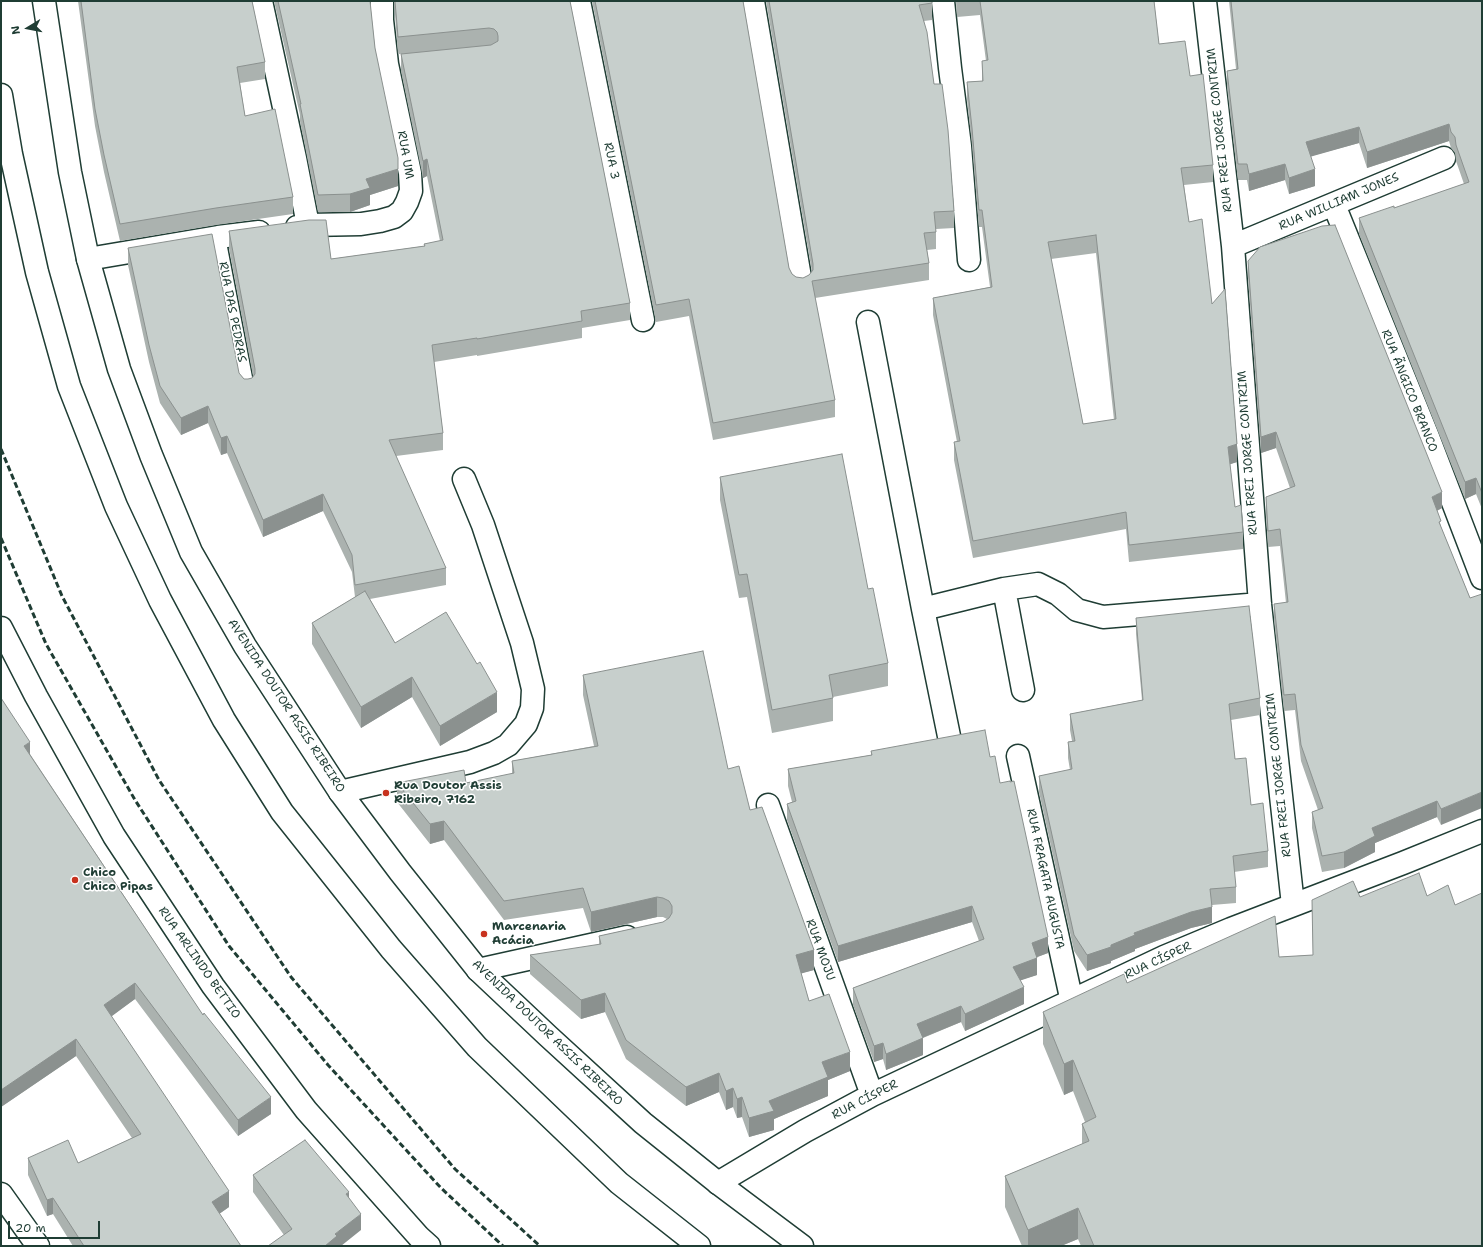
<!DOCTYPE html>
<meta charset="utf-8">
<style>
body{margin:0}
#map{position:relative;width:1483px;height:1247px;overflow:hidden;background:#fff;font-family:"Shantell Sans",sans-serif}
canvas{display:block}
.frame{position:absolute;inset:0;border:2px solid #1f3d34;pointer-events:none}
.north{position:absolute;left:8px;top:8px;width:40px;height:40px;-webkit-text-stroke:3px #fff;paint-order:stroke;rotate:260deg;font-size:11px;font-weight:700;line-height:16px;text-align:center;color:#1f3d34}
.north::after{content:'';display:block;margin:auto;width:14px;height:18px;background:#1f3d34;clip-path:polygon(50% 0,100% 100%,50% 72%,0 100%)}
.scale{position:absolute;left:8px;top:1221px;width:92px;height:18px;box-sizing:border-box;border:2px solid #1f3d34;border-top:0;padding-left:5px;font-size:12px;line-height:14px;white-space:nowrap;color:#1f3d34;-webkit-text-stroke:3px #fff;paint-order:stroke}
</style>
<div id="map">
<canvas width="1483" height="1247"></canvas>
<div class="frame"></div>
<div class="north">N</div>
<div class="scale">20 m</div>
</div>
<script>
const ctx = document.querySelector('canvas').getContext('2d');
ctx.lineJoin = 'round';
const poly = rows => new Path2D(rows.map(r => 'M' + r).join(''));
function stroke(path, color, width, dash) { ctx.strokeStyle = color; ctx.lineWidth = width; ctx.lineCap = dash ? 'butt' : 'round'; ctx.setLineDash(dash || []); ctx.stroke(path); }
function fill(path, color) { ctx.fillStyle = color; ctx.fill(path, 'evenodd'); }
function label(font, color, halo, rows, align = 'center') {
  ctx.font = font + ' "Shantell Sans",sans-serif'; ctx.lineWidth = 3; ctx.setLineDash([]); ctx.textBaseline = 'middle'; ctx.strokeStyle = halo; ctx.fillStyle = color; for (const [text, x, y, turn = 0] of rows) {
    ctx.save(); ctx.translate(x, y); ctx.rotate((+turn || 0) * Math.PI / 180); ctx.textAlign = isNaN(turn) ? turn : align; if (halo) ctx.strokeText(text, 0, 0); ctx.fillText(text, 0, 0); ctx.restore();
  }
}
const service = poly([
 [218,237,247,388]
]);
const minor = poly([
 [261,1,295,158,308,225],
 [579,1,643,320],
 [753,1,801,283],
 [943,1,950,68,960,146,969,260],
 [1205,1,1233,246,1260,604,1293,905],
 [1334,205,1428,437,1482,578],
 [297,227,308,225,361,224,380,221,394,217,402,211,407,202,411,191,410,173,387,64,382,20,382,1],
 [1233,246,1444,158],
 [88,259,218,237,259,232],
 [868,322,923,609,950,741],
 [1004,589,1023,690],
 [923,609,1004,589,1038,584,1058,594,1077,610,1103,617,1260,604],
 [1,628,36,696,114,836,213,986,306,1110,419,1237,429,1246],
 [1018,756,1072,1002],
 [340,792,470,762,494,753,508,745,526,724,532,708,533,689,522,643,483,525,464,479],
 [768,805,872,1095],
 [478,970,627,937],
 [718,1183,805,1131,872,1095,1164,957,1231,929,1403,863,1482,831],
 [1,1194,38,1246]
]);
const primary = poly([
 [44,1,70,172,88,259,119,369,151,455,191,552,245,646,340,792,400,872,478,970,548,1036,643,1123,718,1183,802,1246],
 [1,95,11,154,37,272,69,386,116,506,160,600,224,720,282,812,391,949,477,1047,619,1183,699,1246]
]);
const rail = poly([
 [1,449,62,596,159,780,291,977,455,1169,540,1246],
 [1,538,46,644,135,800,229,946,328,1065,441,1188,503,1246]
]);
const wall = poly([
 [78,1,252,1,265,62,265,79,240,83,245,116,293,197,293,214,216,225,120,241,104,172,95,126],
 [274,1,370,1,375,48,398,186,370,195,370,205,350,212,318,212,300,121,300,115],
 [394,1,570,1,630,303,630,320,582,328,582,338,477,356,477,355,434,362,443,433,443,450,396,456,446,568,446,585,370,599,395,643,497,712,440,746,412,697,361,728,312,644,312,623,355,597,352,572,323,511,263,537,227,453,221,455,208,423,181,435,160,403,149,362,128,265,128,248,244,379,248,379,252,378,253,376,229,248,229,231,331,259,424,246,424,244,440,241,427,176,423,178,401,71,401,54,398,54],
 [592,1,743,1,789,268,792,274,796,277,803,278,809,275,812,272,766,1,932,1,932,20,924,21,954,211,954,228,936,229,936,249,927,250,929,263,929,280,815,298,835,400,835,417,713,440,689,316,656,322],
 [956,1,1154,1,1159,44,1190,76,1213,165,1213,182,1184,185,1189,222,1212,304,1237,462,1230,464,1235,507,1243,532,1243,549,1129,562,1126,529,973,558,954,460,954,442,957,442,933,315,933,298,990,287,982,227,979,227,972,145,967,99,967,82,982,81,982,61,986,61,980,15,957,17],
 [1096,253,1114,420,1083,424,1051,259],
 [1229,1,1482,1,1482,509,1476,494,1465,499,1359,234,1359,218,1394,208,1464,184,1456,161,1455,153,1451,148,1449,141,1367,168,1359,143,1311,156,1315,186,1289,194,1285,180,1249,191,1247,180,1238,180,1227,87,1227,71,1236,69],
 [1248,261,1442,508,1437,511,1441,527,1470,598,1441,825,1437,817,1375,843,1375,852,1344,868,1322,872,1312,828,1312,812,1318,810,1301,761,1295,710,1284,711,1274,620,1274,604,1286,603,1280,546,1268,547,1266,513,1266,497,1290,488,1276,448,1261,453,1248,277],
 [720,477,888,663,888,686,833,697,833,721,772,733,747,597,739,598,720,500],
 [1136,618,1260,698,1260,715,1231,720,1235,759,1251,805,1268,851,1268,867,1234,872,1236,887,1236,903,1212,905,1212,923,1191,928,1135,949,1135,951,1111,961,1111,963,1087,971,1074,951,1039,792,1039,776,1070,770,1068,758,1068,742,1072,741,1070,730,1070,714,1142,700,1136,634],
 [583,675,728,769,750,810,814,970,801,973,809,1001,850,1071,828,1080,828,1096,774,1119,774,1130,749,1137,742,1117,737,1118,733,1107,726,1110,719,1092,686,1106,626,1059,605,1012,581,1019,530,974,530,955,599,945,599,936,663,922,667,919,663,917,657,917,591,932,583,908,504,920,444,840,430,844,397,802,397,783,466,783,512,774,512,761,594,746,583,695],
 [1,698,30,754,203,1015,271,1114,238,1136,135,999,111,1016,229,1207,219,1214,241,1246,73,1246,53,1214,47,1216,28,1175,28,1158,78,1163,132,1138,76,1056,1,1107],
 [871,751,990,757,1000,783,1048,953,1037,957,1037,975,1020,980,1024,1004,965,1031,961,1022,923,1038,923,1055,886,1070,883,1059,874,1062,853,1005,853,988,979,941,972,922,838,962,787,820,787,804,792,802,788,786,788,769,871,755],
 [1312,900,1482,1246,1081,1246,1078,1239,1061,1246,1022,1246,1005,1207,1005,1176,1082,1144,1082,1124,1085,1122,1073,1091,1064,1095,1043,1044,1043,1012,1127,983,1279,957,1313,955],
 [253,1175,349,1198,361,1230,284,1235,253,1192]
]);
const shadedWall = poly([
 [1449,124,1449,141,1367,168,1367,152],
 [1359,127,1359,143,1306,158,1306,142],
 [427,159,427,176,423,178,423,161],
 [1285,164,1285,180,1249,191,1249,174],
 [398,169,398,186,370,195,370,205,350,212,350,194,366,179],
 [1315,169,1315,186,1289,194,1289,178],
 [208,406,208,423,181,435,181,418],
 [1276,432,1276,448,1261,453,1261,437],
 [227,436,227,453,221,455,221,438],
 [1237,444,1237,462,1228,465,1228,447],
 [1476,478,1476,494,1465,499,1465,482],
 [1442,492,1442,508,1432,513,1432,497],
 [323,494,323,511,263,537,263,520],
 [412,677,412,697,361,728,361,707],
 [497,692,497,712,440,746,440,726],
 [30,742,30,758,24,746],
 [1482,792,1482,808,1441,825,1441,809],
 [1437,801,1437,817,1375,843,1375,852,1344,868,1344,852,1372,828],
 [444,821,444,840,430,844,430,824],
 [657,897,657,917,591,932,591,912],
 [972,906,972,922,838,962,838,946],
 [1212,907,1212,923,1191,928,1135,949,1135,951,1111,961,1111,963,1087,971,1087,955,1111,945,1134,933,1191,912],
 [1048,937,1048,953,1032,959,1032,943],
 [814,950,814,970,796,975,796,955],
 [1037,958,1037,975,1013,983,1013,967],
 [135,983,135,999,104,1022,104,1005],
 [1024,987,1024,1004,965,1031,965,1014],
 [605,993,605,1012,581,1019,581,1000],
 [961,1006,961,1022,917,1040,917,1024],
 [923,1038,923,1055,886,1070,886,1054],
 [76,1039,76,1056,1,1107,1,1090],
 [883,1043,883,1059,874,1062,874,1046],
 [850,1052,850,1071,828,1080,828,1096,774,1119,774,1130,749,1137,749,1118,769,1101,822,1062],
 [1073,1060,1073,1091,1064,1095,1064,1064],
 [719,1073,719,1092,686,1106,686,1087],
 [733,1088,733,1107,726,1110,726,1091],
 [271,1097,271,1114,238,1136,238,1120],
 [742,1097,742,1117,737,1118,737,1099],
 [229,1191,229,1207,212,1219,212,1202],
 [349,1192,349,1208,346,1194],
 [53,1198,53,1214,47,1216,47,1200],
 [1078,1208,1078,1239,1061,1246,1028,1246,1028,1230],
 [361,1214,361,1230,341,1246,325,1246,335,1234]
]);
const building = poly([
 [81,1,252,1,265,62,237,67,245,116,275,109,293,197,216,208,120,224,104,155,95,109,81,1],
 [278,1,370,1,375,48,398,158,398,169,366,179,370,188,350,194,318,195,300,104,301,104,278,1],
 [395,1,570,1,630,303,581,311,582,321,477,339,477,338,432,345,443,433,389,440,446,568,355,585,352,555,323,494,263,520,227,436,221,438,208,406,181,418,160,386,149,345,128,248,212,234,239,373,244,379,248,379,252,378,255,374,255,369,229,231,309,220,326,220,331,259,425,246,424,244,443,240,427,159,423,161,401,54,491,45,498,41,498,36,497,32,494,29,489,28,398,37,395,1],
 [595,1,743,1,789,268,792,274,796,277,803,278,809,275,813,270,813,264,769,1,932,1,932,3,919,5,927,32,934,84,942,84,948,130,954,211,934,212,936,232,924,233,929,263,812,281,835,400,713,423,689,299,656,305,595,1],
 [980,1,1154,1,1159,44,1185,41,1190,76,1203,74,1213,165,1181,168,1189,222,1202,219,1212,304,1225,289,1237,444,1228,447,1235,507,1241,505,1243,532,1129,545,1126,512,973,541,954,442,960,441,933,298,992,287,982,210,979,210,972,128,967,82,983,81,982,61,988,60,980,1],
 [1096,235,1116,419,1083,424,1048,242,1096,235],
 [1231,1,1482,1,1482,493,1476,478,1465,482,1359,218,1394,206,1394,208,1469,182,1456,145,1455,137,1451,132,1449,124,1367,152,1359,127,1306,142,1315,169,1289,178,1285,164,1249,174,1247,164,1238,164,1227,71,1238,69,1231,1],
 [1335,225,1442,492,1432,497,1441,521,1439,522,1470,598,1482,594,1482,792,1441,809,1437,801,1372,828,1375,836,1344,852,1322,856,1312,812,1323,808,1301,745,1295,694,1284,695,1274,604,1288,602,1280,529,1268,531,1266,497,1295,486,1276,432,1261,437,1248,261,1260,247,1322,226,1335,225],
 [842,454,868,589,873,588,888,663,829,675,833,698,772,710,747,574,739,575,720,477,842,454],
 [365,591,395,643,446,612,477,664,480,662,497,692,440,726,412,677,361,707,312,623,365,591],
 [1249,606,1260,698,1229,704,1235,759,1246,758,1251,805,1263,803,1268,851,1233,856,1236,887,1210,889,1212,907,1191,912,1134,933,1135,935,1111,945,1111,947,1087,955,1074,935,1039,776,1072,769,1068,742,1075,741,1070,714,1143,700,1136,618,1249,606],
 [703,651,728,769,739,766,750,810,762,807,814,950,796,955,809,1001,829,994,850,1052,822,1062,828,1077,769,1101,774,1111,749,1118,742,1097,737,1099,733,1088,726,1091,719,1073,686,1087,626,1040,605,993,581,1000,530,955,601,944,599,936,663,922,669,918,672,913,672,906,669,901,663,898,657,897,591,912,583,888,504,901,444,821,430,824,397,783,464,770,466,783,514,773,512,761,598,746,583,675,703,651],
 [1,698,30,742,24,746,203,1015,204,1013,271,1097,238,1120,135,983,104,1005,229,1191,212,1202,241,1246,84,1246,53,1198,47,1200,28,1158,68,1140,78,1163,141,1134,76,1039,1,1090,1,698],
 [985,730,990,757,995,756,1000,783,1010,781,1010,782,1014,781,1048,937,1032,943,1037,958,1013,967,1024,987,965,1014,961,1006,917,1024,923,1038,886,1054,883,1043,874,1046,853,988,984,939,972,906,838,946,787,804,796,801,788,769,872,755,871,751,985,730],
 [1419,873,1427,896,1448,885,1455,905,1482,893,1482,1246,1094,1246,1078,1208,1028,1230,1005,1176,1089,1141,1082,1124,1096,1117,1073,1060,1064,1064,1043,1012,1124,974,1127,983,1275,916,1279,957,1313,955,1312,900,1353,881,1360,897,1419,873],
 [305,1140,349,1192,346,1194,361,1214,335,1234,337,1236,325,1246,268,1246,292,1229,253,1175,305,1140]
]);
const markers = [
 [386,793,4,"#c8321e"],
 [75,880,4,"#c8321e"],
 [484,934,4,"#c8321e"]
];
const streetNames = [
 ["RUA FREI JORGE CONTRIM",1220,130,-96],
 ["RUA UM",405,155,80],
 ["RUA 3",611,161,79],
 ["RUA WILLIAM JONES",1339,202,-23],
 ["RUA DAS PEDRAS",232,312,79],
 ["RUA ÃNGICO BRANCO",1409,391,68],
 ["RUA FREI JORGE CONTRIM",1248,453,-94],
 ["AVENIDA DOUTOR ASSIS RIBEIRO",286,706,57],
 ["RUA FREI JORGE CONTRIM",1279,775,-96],
 ["RUA FRAGATA AUGUSTA",1045,879,78],
 ["RUA MOJU",820,950,70],
 ["RUA CÍSPER",1158,961,-25],
 ["RUA ARLINDO BETTIO",199,963,55],
 ["AVENIDA DOUTOR ASSIS RIBEIRO",547,1033,44],
 ["RUA CÍSPER",865,1100,-27]
];
const poiNames = [
 ["Rua Doutor Assis",394,786],
 ["Ribeiro, 7162",394,800],
 ["Chico",83,873],
 ["Chico Pipas",83,887],
 ["Marcenaria",492,927],
 ["Acácia",492,941]
];
stroke(service, '#1f3d34', 17);
stroke(minor, '#1f3d34', 25);
stroke(primary, '#1f3d34', 25);
stroke(service, '#fff', 14);
stroke(minor, '#fff', 22);
stroke(primary, '#fff', 22);
stroke(rail, '#1f3d34', 3, [6, 3]);
fill(wall, '#abb2af');
fill(shadedWall, '#8b918f');
fill(building, '#c7cfcc');
stroke(building, '#8b918f', 1);
for (const [x, y, r, color] of markers) { const dot = new Path2D(); dot.arc(x, y, r, 0, 2 * Math.PI); ctx.fillStyle = color; ctx.fill(dot); stroke(dot, '#fff', 1.5); }
label('12px', '#1f3d34', '#fff', streetNames);
label('bold 12px', '#1f3d34', '#fff', poiNames, 'left');
</script>
